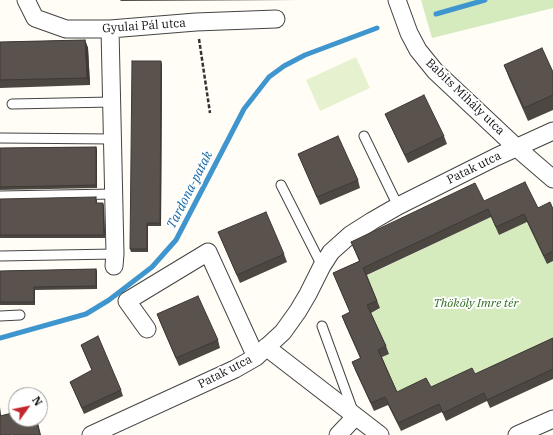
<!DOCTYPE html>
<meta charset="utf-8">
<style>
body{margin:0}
#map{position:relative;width:553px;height:435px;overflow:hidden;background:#fffdf5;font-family:"IBM Plex Serif",serif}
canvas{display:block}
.north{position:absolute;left:8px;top:387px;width:40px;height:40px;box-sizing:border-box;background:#fff;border:1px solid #a0a0a0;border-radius:50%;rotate:57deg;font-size:11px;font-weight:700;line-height:16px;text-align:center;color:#111}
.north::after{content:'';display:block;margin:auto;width:14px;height:18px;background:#c4262e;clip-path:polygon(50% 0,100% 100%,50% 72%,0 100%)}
</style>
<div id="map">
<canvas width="553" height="435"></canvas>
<div class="north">N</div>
</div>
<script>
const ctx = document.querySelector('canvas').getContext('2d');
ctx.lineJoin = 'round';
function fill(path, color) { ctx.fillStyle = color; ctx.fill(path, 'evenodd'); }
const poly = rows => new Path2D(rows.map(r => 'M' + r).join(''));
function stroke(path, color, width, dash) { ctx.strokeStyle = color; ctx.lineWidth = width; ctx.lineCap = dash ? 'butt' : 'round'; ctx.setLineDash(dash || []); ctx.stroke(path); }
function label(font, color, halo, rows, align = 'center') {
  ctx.font = font + ' "IBM Plex Serif",serif'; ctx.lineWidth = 4; ctx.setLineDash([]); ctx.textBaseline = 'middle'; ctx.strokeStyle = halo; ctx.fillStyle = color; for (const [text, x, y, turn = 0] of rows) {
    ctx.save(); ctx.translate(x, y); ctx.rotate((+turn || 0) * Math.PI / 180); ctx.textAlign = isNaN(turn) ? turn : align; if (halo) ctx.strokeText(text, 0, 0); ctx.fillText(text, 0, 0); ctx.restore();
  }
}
const green = poly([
 [421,0,553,0,553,8,432,38],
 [491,217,499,235,527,222,553,261,553,347,478,382,400,399,381,358,370,313,380,309,366,276]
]);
const pitch = poly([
 [356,57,370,88,320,111,306,80]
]);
const stream = poly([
 [436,14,485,0],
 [0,338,86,314,109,300,152,267,176,240,244,109,269,77,284,66,305,55,377,28]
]);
const path = poly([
 [199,39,210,113]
]);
const lane = poly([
 [12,104,112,102],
 [364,136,398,206],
 [0,138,112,139],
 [281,185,322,266],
 [0,196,114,194],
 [0,256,115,254],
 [0,316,20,315],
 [322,326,353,411]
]);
const street = poly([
 [26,0,35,18,66,29,110,29,196,22,276,19],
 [397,0,409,33,418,50,435,71,517,148,553,179],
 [110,29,115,254,114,266],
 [147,329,127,301,208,252,256,357],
 [266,347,380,435],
 [91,435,235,369,256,357,283,332,298,311,308,294,322,266,331,252,350,235,372,221,398,206,496,157,553,131],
 [338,435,355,417],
 [517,435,553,419]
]);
const wall = poly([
 [120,0,298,0,121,1],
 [85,40,88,48,90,85,0,88,0,42],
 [162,64,161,226,148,226,148,252,131,252,130,249],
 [504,65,553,72,553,110,528,121,509,78],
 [385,114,444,136,447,144,408,163,388,121],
 [96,147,97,150,97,188,0,190,0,148],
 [298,154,358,180,360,188,320,205],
 [0,199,97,200,97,203,104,206,105,238,0,238],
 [484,201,553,209,553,261,547,264,527,222,499,235,491,217,367,275,380,308,371,313,386,346,389,354,382,357,397,392,431,387,475,374,553,338,553,379,490,408,487,401,446,421,442,412,401,431,388,405,374,411,355,370,352,362,360,358,345,324,342,316,350,313,333,273,359,261,351,242],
 [218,232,284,254,287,262,240,283],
 [96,269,97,272,97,289,35,290,35,305,0,305,0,271],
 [157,314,218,340,220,348,179,366,160,322],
 [81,345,121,390,123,396,84,414,70,382,92,371]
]);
const shadedWall = poly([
 [85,40,88,48,90,85,87,78],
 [161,61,162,64,161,226,160,223],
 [96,147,97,150,97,188,96,185],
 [103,203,104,206,105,238,104,235],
 [147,223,148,226,148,252,147,249],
 [96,269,97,272,97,289,96,286],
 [34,287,35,290,35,305,34,302],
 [0,407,2,422,0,415],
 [36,419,37,419,41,435,40,435]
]);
const building = poly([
 [85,40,87,78,0,80,0,42,85,40],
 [542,48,553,72,553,95,524,108,504,65,542,48],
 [132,61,161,61,160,223,147,223,147,249,130,249,132,61],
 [424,95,444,136,405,155,385,114,424,95],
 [338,136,358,180,317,197,298,154,338,136],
 [96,147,96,185,0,187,0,148,96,147],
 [525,182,538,208,550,202,553,209,553,251,544,256,524,214,496,227,488,209,363,268,377,301,367,305,386,346,378,350,397,392,426,378,431,387,472,368,475,374,553,338,553,369,487,400,484,393,443,413,439,404,398,423,385,397,371,403,352,362,361,358,342,316,350,312,333,273,360,261,351,242,475,183,484,201,525,182],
 [96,197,96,203,103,203,104,235,0,235,0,199,96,197],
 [266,212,284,254,237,275,218,232,266,212],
 [96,269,96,286,34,287,34,302,0,302,0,271,96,269],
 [198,296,218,340,176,358,157,314,198,296],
 [98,336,121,390,82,408,70,382,92,370,81,345,98,336],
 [16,412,16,419,36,419,40,435,13,435,13,434,7,435,0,435,0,415,0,416,16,412]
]);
const streetNames = [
 ["Gyulai Pál utca",144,26,-4],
 ["Babits Mihály utca",465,97,44],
 ["Patak utca",474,168,-26],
 ["Patak utca",225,372,-27]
];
const parkNames = [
 ["Thököly Imre tér",476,304]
];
const waterNames = [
 ["Tardona-patak",190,190,-63]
];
fill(green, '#d5ebbd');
fill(pitch, '#e6f2cf');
stroke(stream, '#3f96cf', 5);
stroke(lane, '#444', 11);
stroke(street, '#444', 19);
stroke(path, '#333', 2.5, [4, 2]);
stroke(lane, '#fff', 9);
stroke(street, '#fff', 17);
fill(wall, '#4d4742');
fill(shadedWall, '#3f3936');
fill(building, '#5a524d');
stroke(building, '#3f3936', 1);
label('12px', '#111', '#fff', streetNames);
label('italic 12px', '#2f6b1f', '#fff', parkNames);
label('italic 13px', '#1768a6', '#fff', waterNames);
</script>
